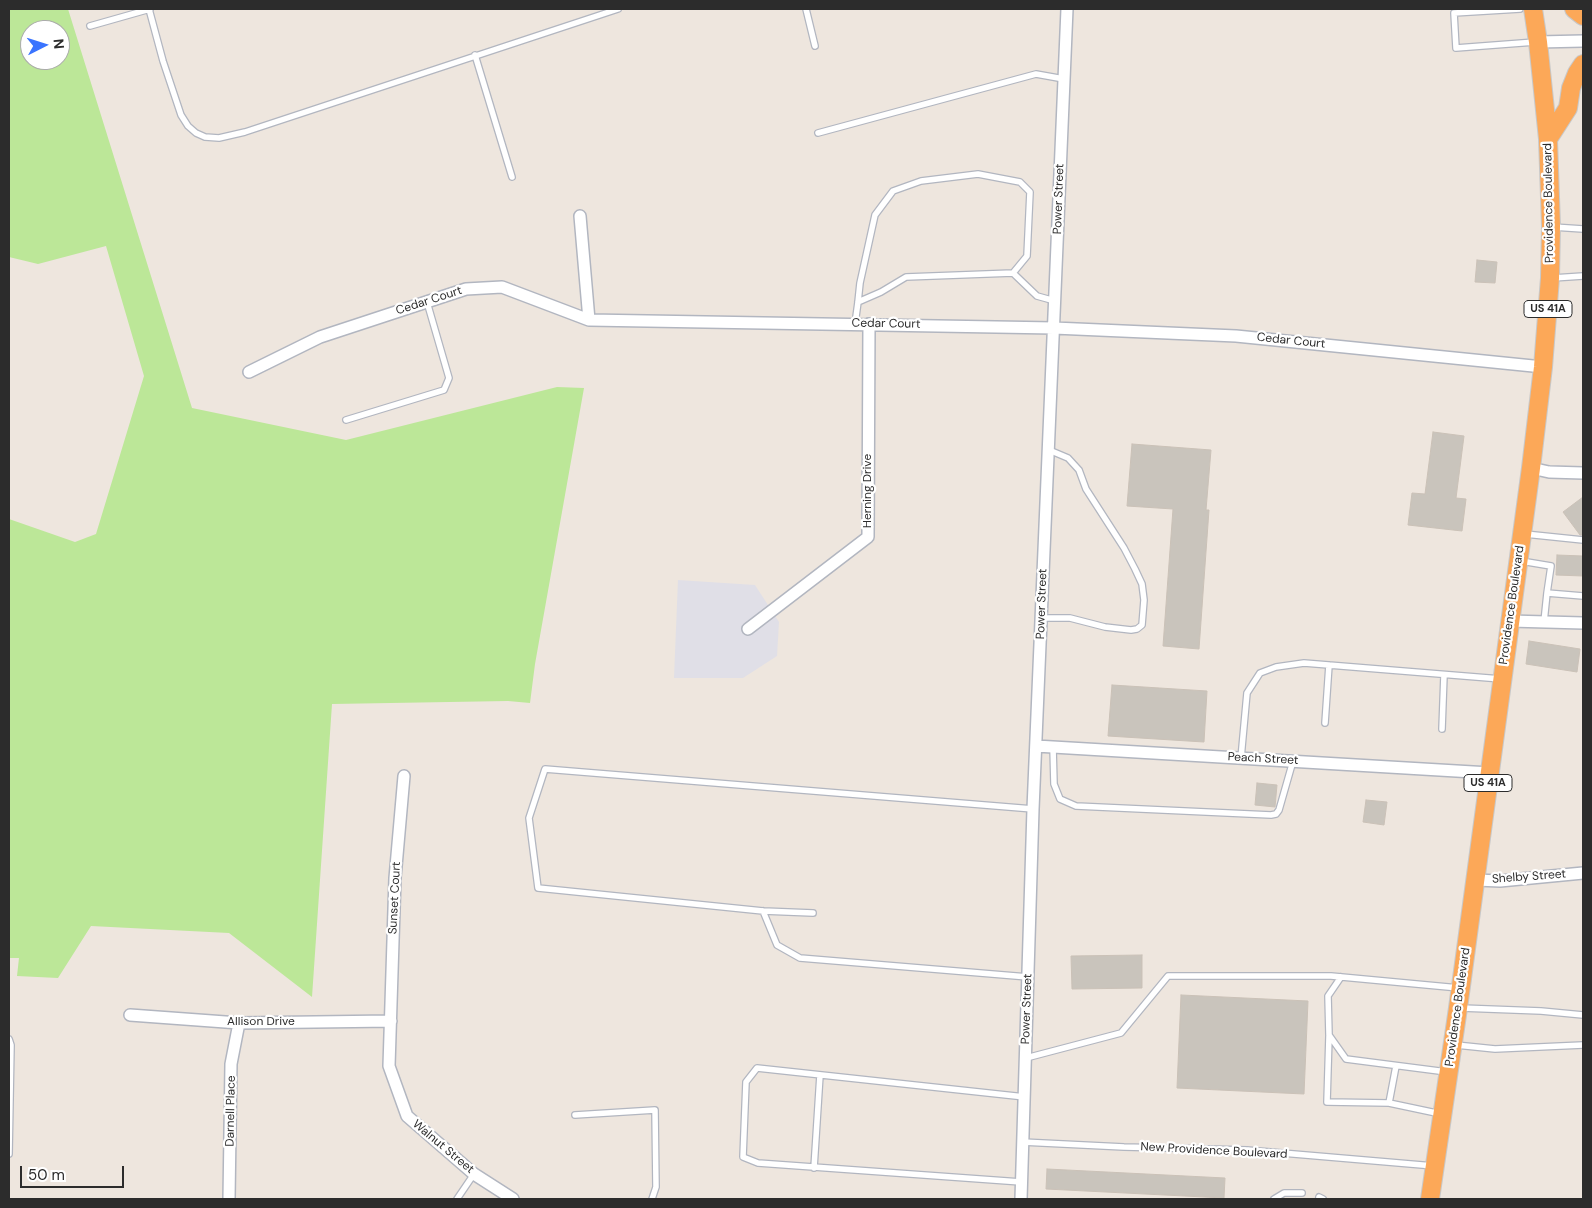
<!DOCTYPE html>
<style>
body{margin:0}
#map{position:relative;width:1592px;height:1208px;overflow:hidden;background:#eee6de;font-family:"DM Sans",sans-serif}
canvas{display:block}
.frame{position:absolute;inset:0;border:10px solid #2c2c2c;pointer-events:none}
.north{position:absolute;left:20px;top:20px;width:50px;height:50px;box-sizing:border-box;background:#fff;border:1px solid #ababab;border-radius:50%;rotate:85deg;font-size:14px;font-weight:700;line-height:20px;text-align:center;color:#2c2c2c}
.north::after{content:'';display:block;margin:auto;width:18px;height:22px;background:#3a74ff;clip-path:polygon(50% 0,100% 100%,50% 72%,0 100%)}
.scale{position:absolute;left:20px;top:1166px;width:104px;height:22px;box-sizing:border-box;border:2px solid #2c2c2c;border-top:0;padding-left:6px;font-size:15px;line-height:18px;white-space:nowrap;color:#2c2c2c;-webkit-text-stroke:4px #fff;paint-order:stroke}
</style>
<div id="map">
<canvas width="1592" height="1208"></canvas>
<div class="frame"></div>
<div class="north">N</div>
<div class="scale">50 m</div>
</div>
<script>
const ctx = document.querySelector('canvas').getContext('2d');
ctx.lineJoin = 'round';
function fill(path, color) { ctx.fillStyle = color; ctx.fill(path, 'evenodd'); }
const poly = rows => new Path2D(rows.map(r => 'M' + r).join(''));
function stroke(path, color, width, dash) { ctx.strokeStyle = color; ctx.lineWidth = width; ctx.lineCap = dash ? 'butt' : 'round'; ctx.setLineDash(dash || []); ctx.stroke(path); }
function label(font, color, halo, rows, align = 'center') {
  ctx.font = font + ' "DM Sans",sans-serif'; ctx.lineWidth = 4.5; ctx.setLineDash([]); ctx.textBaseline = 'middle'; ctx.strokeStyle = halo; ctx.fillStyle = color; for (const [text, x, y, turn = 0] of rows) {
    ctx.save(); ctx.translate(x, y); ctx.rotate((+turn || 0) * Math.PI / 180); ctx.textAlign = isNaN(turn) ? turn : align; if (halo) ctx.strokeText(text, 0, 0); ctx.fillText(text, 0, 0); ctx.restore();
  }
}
const industrial = poly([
 [678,580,755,585,779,622,777,656,743,678,674,678]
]);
const green = poly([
 [9,9,68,9,192,408,346,440,557,387,584,388,535,664,530,703,508,701,332,704,312,997,229,933,91,926,58,978,17,976,19,958,9,958,9,519,75,542,96,534,144,376,106,246,38,264,9,257],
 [30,30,60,30,60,60,30,60]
]);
const building = poly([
 [1477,260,1497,262,1495,283,1475,282,1477,260],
 [1433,432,1464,436,1456,498,1466,499,1462,531,1408,525,1412,493,1425,494,1433,432],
 [1132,444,1211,450,1206,510,1209,510,1199,649,1163,646,1173,509,1127,506,1132,444],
 [1583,497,1583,535,1580,535,1563,512,1583,497],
 [1557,555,1583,556,1583,576,1556,575,1557,555],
 [1529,641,1580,649,1577,672,1526,664,1529,641],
 [1112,685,1207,691,1204,742,1108,736,1112,685],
 [1257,783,1277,785,1275,807,1255,805,1257,783],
 [1366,800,1387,802,1384,825,1363,822,1366,800],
 [1142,955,1142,988,1072,989,1071,956,1142,955],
 [1181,995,1308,1001,1304,1094,1177,1088,1181,995],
 [1047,1169,1225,1178,1224,1198,1046,1189,1047,1169]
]);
const service = poly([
 [149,9,163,61,181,115,188,126,196,133,205,137,219,138,245,132,618,9],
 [806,9,815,46],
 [1520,9,1454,13,1456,48,1535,42],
 [90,26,150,9],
 [475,55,512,177],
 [818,133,1036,74,1064,79],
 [1553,227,1583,229],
 [1013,273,1037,296,1055,301],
 [1553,278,1583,276],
 [855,324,858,302,860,283,875,215,893,191,921,181,978,174,1020,182,1030,192,1027,256,1013,273,906,277,881,292,858,302],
 [346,420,444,390,449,378,427,302],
 [1525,534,1583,540],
 [1521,561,1551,566,1547,593,1583,596],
 [1042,618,1070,618,1105,627,1131,630,1137,629,1142,625,1144,600,1142,584,1135,569,1124,548,1086,489,1079,470,1068,458,1049,450],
 [1544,622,1547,593],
 [1325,723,1329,665],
 [1442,729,1444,675],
 [1053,747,1054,784,1060,799,1076,806,1271,815,1276,814,1279,810,1293,761],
 [1241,758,1247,693,1260,673,1276,667,1304,663,1501,679],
 [763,911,777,945,800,958,1028,977],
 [813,913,763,911,538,888,529,818,545,769,1033,809],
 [1341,977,1328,996,1329,1035,1346,1059,1447,1072],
 [1461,1008,1541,1011,1583,1015],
 [1329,1036,1327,1102,1389,1103,1441,1114],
 [9,1039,11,1045,9,1154],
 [1456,1045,1495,1049,1583,1045],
 [1026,1058,1121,1033,1168,976,1331,976,1459,988],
 [1389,1103,1396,1066],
 [575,1115,655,1110,656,1187,652,1199],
 [1022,1142,1124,1147,1247,1150,1434,1166],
 [814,1168,820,1075],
 [1021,1182,758,1163,743,1157,746,1082,757,1068,1025,1097],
 [1319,1197,1323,1199],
 [457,1199,474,1174],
 [1274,1199,1284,1193,1302,1193]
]);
const minor = poly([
 [1538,42,1583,41],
 [580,216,589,320],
 [249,372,320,337,466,289,502,287,589,320,1054,328,1236,336,1543,367],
 [1531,468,1549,472,1583,473],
 [1510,621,1583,623],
 [748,629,868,537,869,324],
 [1036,746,1490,773],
 [404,776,395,878,389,1066,407,1116,474,1174,513,1199],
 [1476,880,1500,881,1583,873],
 [130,1015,239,1023,391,1021],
 [229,1199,231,1064,239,1023],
 [1021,1199,1033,809,1067,9]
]);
const trunk = poly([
 [1574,9,1583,16],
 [1548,139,1568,108,1571,88,1577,73,1583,64],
 [1430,1199,1458,1008,1531,468,1543,367,1550,278,1551,226,1548,139,1538,42,1533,9]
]);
const shields = [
 [1548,309,48],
 [1488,783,48]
];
const shieldNames = [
 ["US 41A",1548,309],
 ["US 41A",1488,783]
];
const streetNames = [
 ["Power Street",1059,199,-88],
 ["Providence Boulevard",1549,203,-91],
 ["Cedar Court",429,301,-18],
 ["Cedar Court",886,324,1],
 ["Cedar Court",1291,341,6],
 ["Herning Drive",868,491,-90],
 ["Power Street",1042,604,-88],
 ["Providence Boulevard",1512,605,-82],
 ["Peach Street",1263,759,3],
 ["Shelby Street",1529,877,-4],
 ["Sunset Court",395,898,-87],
 ["Providence Boulevard",1458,1007,-82],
 ["Power Street",1027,1009,-88],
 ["Allison Drive",261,1022],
 ["Darnell Place",231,1111,-89],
 ["Walnut Street",443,1147,40],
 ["New Providence Boulevard",1214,1151,3]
];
fill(industrial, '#e0dfe7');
fill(green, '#bce798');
fill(building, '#c9c4bc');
stroke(building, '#cac1b7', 1);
stroke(service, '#b2b6c0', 8);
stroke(minor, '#b2b6c0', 14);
stroke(trunk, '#c8c8c8', 20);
stroke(service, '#fff', 5.5);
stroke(minor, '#fff', 11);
stroke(trunk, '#fca858', 18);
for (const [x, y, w] of shields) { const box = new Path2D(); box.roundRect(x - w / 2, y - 8.5, w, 17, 4); ctx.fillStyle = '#fff'; ctx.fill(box); stroke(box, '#2c2c2c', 1); }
label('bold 11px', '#2c2c2c', null, shieldNames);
label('12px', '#2c2c2c', '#fff', streetNames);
</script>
